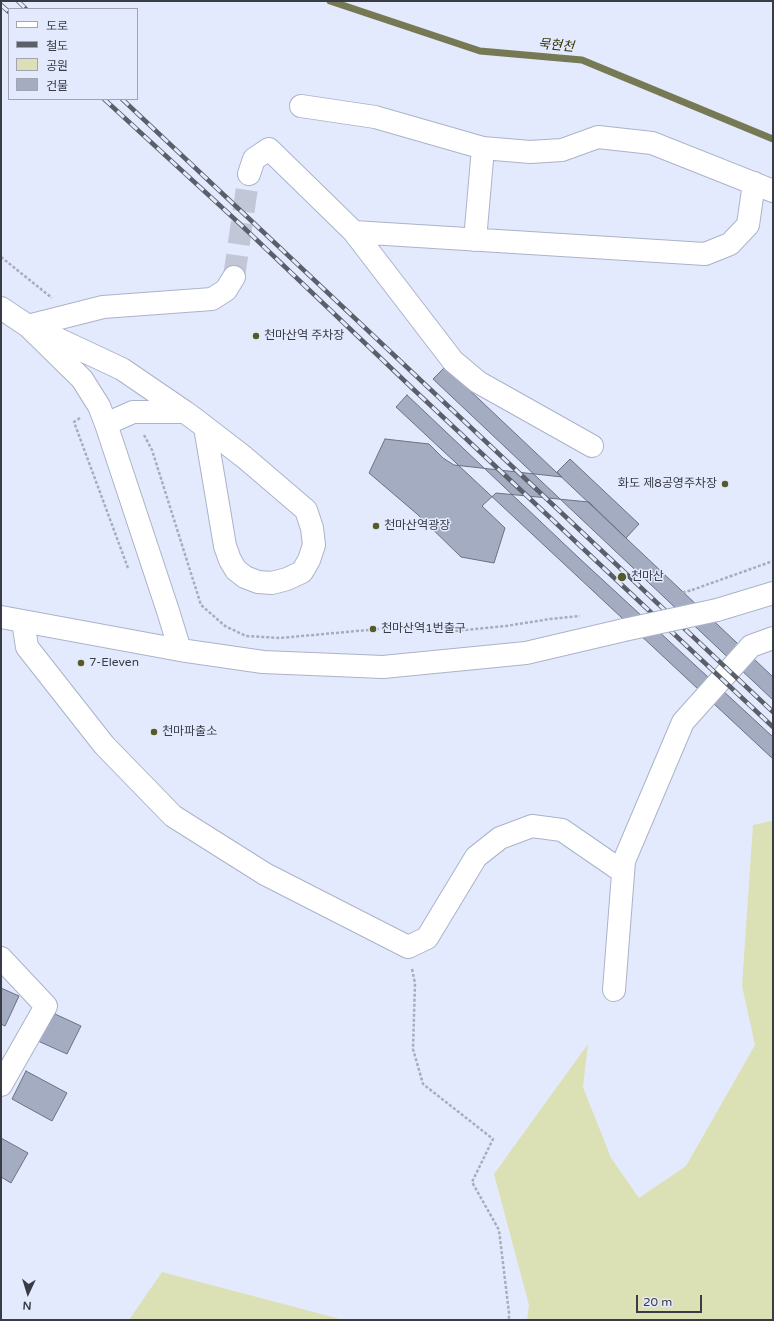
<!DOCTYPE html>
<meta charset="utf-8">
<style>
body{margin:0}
#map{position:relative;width:774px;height:1321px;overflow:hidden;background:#e4eafd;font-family:"Varela Round","Noto Sans KR",sans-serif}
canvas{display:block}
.frame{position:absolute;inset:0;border:2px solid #393c45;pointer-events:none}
.legend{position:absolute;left:8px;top:8px;width:130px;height:92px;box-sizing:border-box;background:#e4eafd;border:1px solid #a0a4b3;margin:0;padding:5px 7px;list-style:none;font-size:12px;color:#393c45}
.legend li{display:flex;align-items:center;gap:8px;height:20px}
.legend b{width:20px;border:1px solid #a0a4b3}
.north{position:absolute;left:8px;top:1273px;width:40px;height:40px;-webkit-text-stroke:3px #e4eafd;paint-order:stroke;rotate:184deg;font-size:11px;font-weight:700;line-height:16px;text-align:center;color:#393c45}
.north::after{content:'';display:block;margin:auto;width:14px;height:18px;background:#393c45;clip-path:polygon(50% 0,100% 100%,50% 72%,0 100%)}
.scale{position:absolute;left:636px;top:1295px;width:66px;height:18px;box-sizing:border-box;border:2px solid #393c45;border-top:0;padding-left:5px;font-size:12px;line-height:14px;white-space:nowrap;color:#393c45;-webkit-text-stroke:3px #e4eafd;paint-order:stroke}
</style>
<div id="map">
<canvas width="774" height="1321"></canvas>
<div class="frame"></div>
<ul class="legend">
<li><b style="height:5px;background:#fff"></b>도로</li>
<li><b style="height:5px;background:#5b5f6a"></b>철도</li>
<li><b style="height:11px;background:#dce0b5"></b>공원</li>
<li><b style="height:11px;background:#a4acc2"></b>건물</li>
</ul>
<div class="north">N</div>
<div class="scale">20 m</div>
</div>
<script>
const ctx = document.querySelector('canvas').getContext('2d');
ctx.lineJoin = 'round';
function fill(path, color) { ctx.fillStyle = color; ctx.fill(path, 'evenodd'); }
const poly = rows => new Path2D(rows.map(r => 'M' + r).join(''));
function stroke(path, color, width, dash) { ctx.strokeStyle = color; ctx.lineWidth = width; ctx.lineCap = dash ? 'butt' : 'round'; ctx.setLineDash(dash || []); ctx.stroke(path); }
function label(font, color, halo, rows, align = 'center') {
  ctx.font = font + ' "Varela Round","Noto Sans KR",sans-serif'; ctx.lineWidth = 3; ctx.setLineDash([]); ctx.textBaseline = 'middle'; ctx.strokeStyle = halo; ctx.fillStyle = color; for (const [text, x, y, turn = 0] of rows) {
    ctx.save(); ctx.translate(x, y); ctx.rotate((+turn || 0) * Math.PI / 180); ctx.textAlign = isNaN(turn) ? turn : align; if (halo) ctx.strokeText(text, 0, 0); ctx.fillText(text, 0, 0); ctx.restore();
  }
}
const green = poly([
 [771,821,773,824,773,1320,527,1320,529,1305,494,1174,588,1044,583,1087,611,1158,639,1198,686,1166,755,1045,742,986,753,825],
 [162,1272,344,1320,129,1320]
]);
const stream = poly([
 [330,1,480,51,582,60,773,139]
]);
const building = poly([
 [445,367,773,677,773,700,433,379,445,367],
 [407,395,579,558,773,737,773,759,396,407,407,395],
 [385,439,429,444,443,458,454,465,562,477,557,472,570,459,639,524,626,538,589,502,496,493,482,506,505,528,494,563,461,557,417,514,369,473,385,439],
 [1,988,19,996,5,1026,1,1024,1,988],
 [55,1014,81,1026,67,1054,38,1041,55,1014],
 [26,1071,67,1093,52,1121,12,1099,26,1071],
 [1,1138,28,1153,11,1183,1,1177,1,1138]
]);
const minorTunnel = poly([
 [234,277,249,174]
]);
const path = poly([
 [1,257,52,298],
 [80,418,74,422,128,568],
 [144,435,152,450,201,605,225,626,246,636,280,638,401,627,444,632,506,626,550,619,580,616],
 [692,590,773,561],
 [412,969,415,983,413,1049,423,1084,493,1139,472,1182,499,1230,509,1313,509,1320]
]);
const minor = poly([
 [301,106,375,117,483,148,530,152,562,150,598,137,652,143,773,191],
 [249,174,254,159,269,149,354,232,453,361,478,382,592,446],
 [354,232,705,254,730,244,748,225,754,183],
 [475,240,483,148],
 [1,308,28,326,82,379,99,406,106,424,168,611,180,650,263,662,383,667,526,653,624,630],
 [28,326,103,307,212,299,226,290,234,277],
 [41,331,122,369,185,412],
 [106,424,133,412,185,412,196,420,244,457,306,510,312,528,314,545,309,560,302,572,287,579,272,583,258,582,245,577,236,570,230,560,225,546,205,427],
 [717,610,773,593],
 [1,617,180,650],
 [23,621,27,647,104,745,173,816,265,874,408,947,427,938,476,857,500,838,532,826,562,830,623,872],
 [1,958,46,1006,1,1085],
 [614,990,624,861,683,722,751,646,773,638]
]);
const rail = poly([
 [18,1,26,9],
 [1,5,9,12],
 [104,99,240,224,411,387,773,727],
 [122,99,773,712]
]);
const pathBridge = poly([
 [673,595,692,590]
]);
const minorBridge = poly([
 [624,630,717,610]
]);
const markers = [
 [256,336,4,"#565a27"],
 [725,484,4,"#565a27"],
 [376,526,4,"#565a27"],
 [622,577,5,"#565a27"],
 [373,629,4,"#565a27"],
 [81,663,4,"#565a27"],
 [154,732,4,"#565a27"]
];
const poiNames = [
 ["천마산역 주차장",264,336],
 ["화도 제8공영주차장",717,484,"right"],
 ["천마산역광장",384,526],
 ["천마산",631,577],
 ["천마산역1번출구",381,629],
 ["7-Eleven",89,663],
 ["천마파출소",162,732]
];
const waterNames = [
 ["묵현천",556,46,5]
];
fill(green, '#dce0b5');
stroke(stream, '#767a54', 7);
fill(building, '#a4acc2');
stroke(building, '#6a7185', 1);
stroke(minorTunnel, '#c2c7d8', 22, [22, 11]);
stroke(minor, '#abb3c9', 24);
stroke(path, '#a8adbd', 2.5, [3, 2]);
stroke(minor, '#fff', 22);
stroke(rail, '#5b5f6a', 4.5);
stroke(rail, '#e4eafd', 3, [9]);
stroke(minorBridge, '#abb3c9', 24, []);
stroke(pathBridge, '#a8adbd', 2.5, [3, 2]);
stroke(minorBridge, '#fff', 22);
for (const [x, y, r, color] of markers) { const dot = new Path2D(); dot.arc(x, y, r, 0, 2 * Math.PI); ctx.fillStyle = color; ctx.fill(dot); stroke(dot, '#e4eafd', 1.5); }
label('12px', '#393c45', '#e4eafd', poiNames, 'left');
label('italic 13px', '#323404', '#e4eafd', waterNames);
</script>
